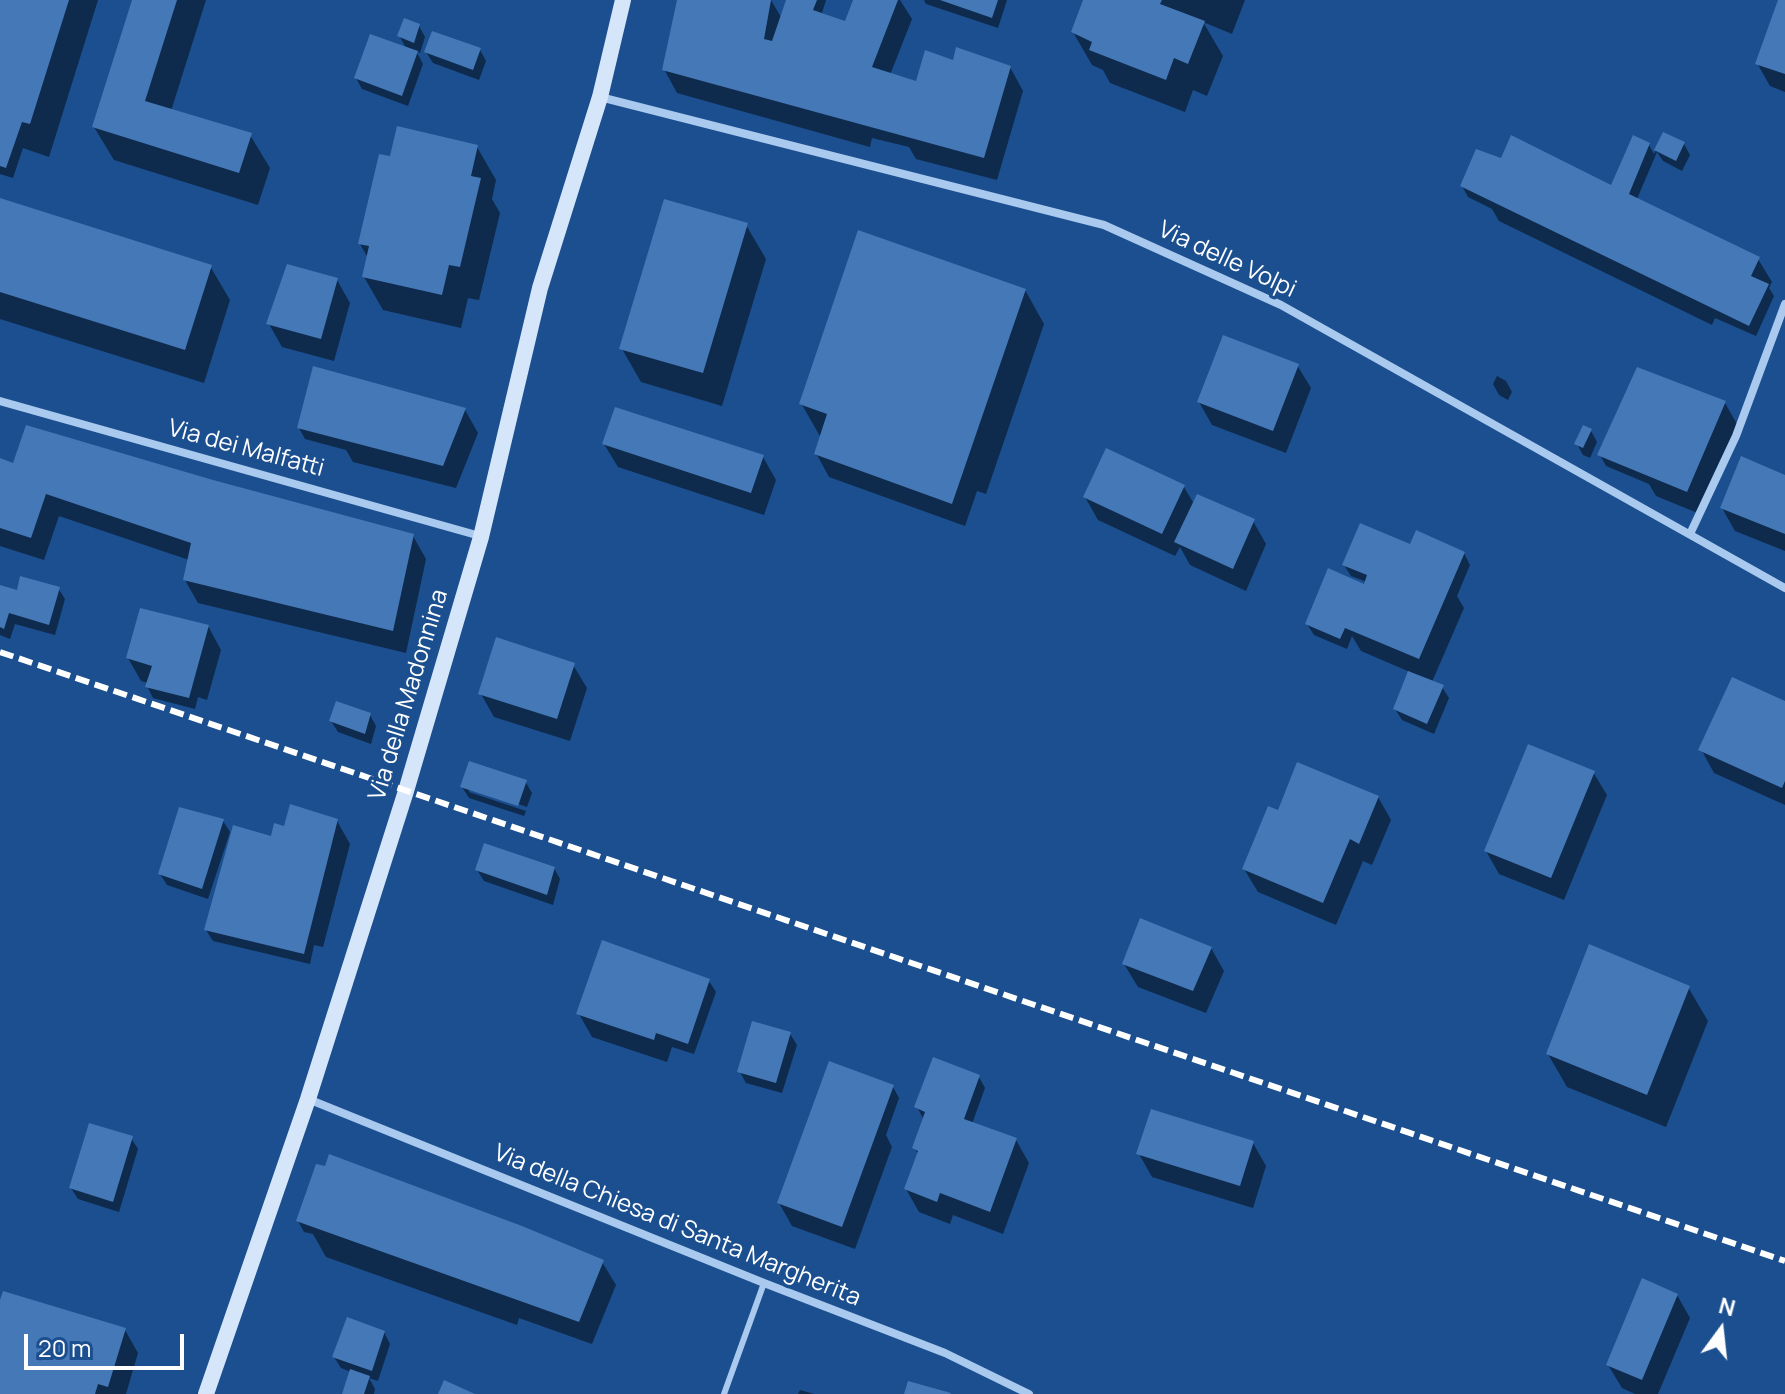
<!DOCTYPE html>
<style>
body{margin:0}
#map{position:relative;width:1785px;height:1394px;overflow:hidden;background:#1b4f8f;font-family:Manrope,sans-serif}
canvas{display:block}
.north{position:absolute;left:1681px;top:1290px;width:80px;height:80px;-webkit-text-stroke:6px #1b4f8f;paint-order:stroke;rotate:15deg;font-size:22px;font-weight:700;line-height:32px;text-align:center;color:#fff}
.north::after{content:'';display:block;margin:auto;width:28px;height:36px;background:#fff;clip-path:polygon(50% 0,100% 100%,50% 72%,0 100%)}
.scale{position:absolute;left:24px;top:1334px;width:160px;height:36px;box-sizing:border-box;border:4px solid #fff;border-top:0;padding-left:10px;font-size:24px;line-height:28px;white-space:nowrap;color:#fff;-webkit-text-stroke:6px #1b4f8f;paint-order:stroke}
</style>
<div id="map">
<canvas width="1785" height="1394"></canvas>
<div class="north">N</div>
<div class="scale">20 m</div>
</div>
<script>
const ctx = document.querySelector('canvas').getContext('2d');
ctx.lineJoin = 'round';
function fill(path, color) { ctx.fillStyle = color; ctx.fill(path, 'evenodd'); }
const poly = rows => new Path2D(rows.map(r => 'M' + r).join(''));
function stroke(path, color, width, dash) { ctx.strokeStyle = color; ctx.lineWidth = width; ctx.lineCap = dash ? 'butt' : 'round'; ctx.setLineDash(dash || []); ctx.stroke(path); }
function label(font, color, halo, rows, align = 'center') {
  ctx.font = font + ' Manrope,sans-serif'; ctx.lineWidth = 7; ctx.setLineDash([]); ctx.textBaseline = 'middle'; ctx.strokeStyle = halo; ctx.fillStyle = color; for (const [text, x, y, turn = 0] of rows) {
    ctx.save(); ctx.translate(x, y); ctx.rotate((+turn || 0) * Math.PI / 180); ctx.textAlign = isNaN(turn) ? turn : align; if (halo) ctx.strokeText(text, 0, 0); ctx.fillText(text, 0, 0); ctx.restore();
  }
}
const shadow = poly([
 [0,0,98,0,49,157,23,148,13,178,0,174],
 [134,0,206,0,171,111,250,135,270,168,258,205,114,160,94,127],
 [679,0,771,0,782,19,789,0,826,0,822,13,846,24,856,0,900,0,912,19,890,75,914,82,1010,67,1023,91,997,180,916,159,909,147,872,138,870,147,677,93,664,69],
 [924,0,1007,0,998,28,926,4],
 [1085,0,1245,0,1232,34,1203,22,1223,56,1207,96,1193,90,1185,112,1110,83,1103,70,1092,65,1073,32],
 [1780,0,1785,0,1785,92,1770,86,1757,63],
 [419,26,425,37,420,53,416,51,423,64,408,106,362,89,356,78,407,50,399,35],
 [480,50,486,61,479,80,433,63,426,52],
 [1664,135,1684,144,1690,155,1682,171,1663,161,1657,152,1637,199,1758,259,1772,282,1769,288,1774,296,1756,336,1715,318,1712,325,1499,221,1492,209,1468,197,1462,186,1502,161,1612,187,1649,145,1654,154],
 [477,147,496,180,492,199,500,213,479,300,468,298,461,328,383,310,364,277,368,258,360,244],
 [0,200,210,266,230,300,204,383,0,319],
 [746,225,766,259,722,406,641,382,622,349],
 [337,280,350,303,334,361,282,347,269,324],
 [1025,290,1044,324,986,494,977,491,965,526,829,477,816,453,821,438,801,403],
 [1297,365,1311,388,1286,453,1212,425,1199,402],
 [1497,376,1506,381,1512,392,1508,400,1499,395,1493,384],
 [1725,403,1738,426,1700,514,1656,496,1649,484,1606,466,1600,455],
 [465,410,478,433,456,488,353,462,346,450,305,439,299,428],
 [1591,431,1597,442,1590,458,1583,455,1577,444],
 [604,444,763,457,776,480,764,515,618,467],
 [0,460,15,465,213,482,413,536,426,559,406,653,198,603,185,580,189,560,59,516,44,560,0,546],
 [1785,477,1785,551,1735,531,1722,508],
 [1184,487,1194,504,1253,521,1266,544,1246,591,1190,565,1180,547,1175,556,1098,520,1085,497],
 [1412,546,1464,553,1470,565,1457,596,1464,608,1432,682,1442,687,1449,698,1434,734,1402,720,1395,709,1410,672,1361,651,1352,636,1347,649,1314,635,1307,624,1367,582,1351,576,1344,565],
 [0,587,18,592,58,588,65,599,55,635,15,624,10,639,0,635],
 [208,626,221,650,207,700,198,697,195,709,153,698,147,686,148,683,141,681,128,658],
 [573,665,587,688,570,741,494,717,481,694],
 [1785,703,1785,805,1714,773,1701,749],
 [370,715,376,726,371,744,338,732,331,721],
 [1593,772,1607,795,1564,900,1499,874,1486,851],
 [525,781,532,793,527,807,469,787,469,792,526,811,524,816,469,798,462,787],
 [1378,797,1391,820,1372,865,1363,861,1336,925,1258,892,1244,869,1279,813],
 [223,821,230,832,208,899,167,885,160,874],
 [337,821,350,844,323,947,314,945,310,964,213,941,206,930,276,840,283,828],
 [554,868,560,879,553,905,484,881,477,870],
 [1211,948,1224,971,1206,1013,1138,987,1124,964],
 [709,981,716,992,694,1054,672,1047,667,1062,592,1037,579,1014],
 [1688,987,1708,1021,1666,1127,1567,1087,1548,1054],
 [790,1034,797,1045,782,1093,746,1083,740,1072],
 [979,1077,985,1088,972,1124,1016,1140,1029,1163,1003,1234,953,1215,950,1224,919,1212,906,1189,919,1155,914,1148,923,1118,917,1107],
 [893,1087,899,1098,886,1135,892,1147,855,1249,792,1226,779,1203],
 [131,1138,138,1149,119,1212,78,1199,71,1188],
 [1253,1143,1266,1166,1253,1208,1152,1177,1139,1154],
 [298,1221,602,1262,616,1285,592,1344,519,1318,517,1325,326,1257,313,1234,304,1232],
 [1677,1295,1690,1318,1658,1394,1635,1394,1622,1388,1608,1365],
 [0,1307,125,1330,138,1353,126,1394,0,1394],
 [384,1332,390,1344,378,1381,369,1378,375,1389,374,1394,344,1394,351,1372,341,1368,334,1357],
 [800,1390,814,1394,798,1394]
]);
const building = poly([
 [0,0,69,0,30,124,22,122,6,168,0,166],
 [132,0,177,0,145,101,252,133,239,173,92,127],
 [677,0,771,0,764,39,772,41,786,0,817,0,813,10,845,21,853,0,898,0,872,67,916,81,925,50,953,60,956,47,1011,66,984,158,662,70],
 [940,0,998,0,992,18],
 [1083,0,1162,0,1160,4,1205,21,1188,64,1174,58,1166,80,1089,50,1092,42,1071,32],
 [1778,0,1785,0,1785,74,1755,64],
 [404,18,420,24,414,43,397,36],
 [432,31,481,48,473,70,424,52],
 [370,34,418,51,402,96,354,78],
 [397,126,478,145,471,176,481,178,460,267,449,265,442,295,362,277,369,246,358,244,379,154,390,156],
 [1663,132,1685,142,1676,161,1654,150],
 [1511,135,1611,185,1633,135,1650,143,1629,194,1760,257,1751,276,1769,284,1749,326,1460,186,1476,149,1501,158],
 [0,198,212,265,185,350,0,292],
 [664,199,748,223,703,373,619,349],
 [858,230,1026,289,952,504,814,454,827,414,799,404],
 [287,264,338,278,321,339,266,324],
 [1223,335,1299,364,1273,431,1197,402],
 [313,366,466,408,443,466,297,428],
 [1637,367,1726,401,1687,492,1597,455],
 [615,407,764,455,751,493,602,444],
 [26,425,213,480,414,534,393,631,183,580,191,543,46,494,31,538,0,528,0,458,13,463],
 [1583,425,1592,429,1583,448,1574,444],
 [1106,448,1185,485,1162,534,1083,497],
 [1741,456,1785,475,1785,534,1720,508],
 [1197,494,1255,519,1233,569,1174,542],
 [1360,523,1410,544,1416,530,1465,552,1419,659,1345,628,1340,639,1305,624,1328,568,1364,584,1367,575,1342,565],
 [20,576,60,587,49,625,9,613,4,629,0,627,0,585,17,590],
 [140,608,209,625,189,698,145,687,152,666,126,658],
 [496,637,575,663,557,719,478,694],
 [1408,671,1444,685,1427,724,1393,709],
 [1732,677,1785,701,1785,781,1782,788,1698,750],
 [336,701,371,713,365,734,329,721],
 [1528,744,1595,771,1551,878,1484,851],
 [469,761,527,780,518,806,460,787],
 [1297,762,1379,796,1359,844,1350,839,1323,903,1242,869,1268,806,1278,810],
 [290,804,338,819,304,954,204,930,233,825,271,836,274,823,284,826],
 [179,807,224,819,202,889,158,874],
 [484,843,555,867,547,895,475,870],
 [1140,918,1212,947,1193,991,1122,964],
 [602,940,710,979,688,1044,656,1033,654,1040,576,1014],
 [1589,944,1690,986,1647,1095,1546,1054],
 [752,1021,791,1032,776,1083,737,1072],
 [933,1057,980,1075,964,1119,1017,1138,990,1212,940,1193,937,1202,904,1189,918,1151,912,1148,925,1112,914,1107],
 [829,1061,894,1085,842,1227,777,1203],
 [1151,1109,1254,1141,1240,1186,1136,1154],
 [89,1123,133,1136,113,1202,69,1188],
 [329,1154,522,1226,604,1260,579,1322,296,1221,316,1164,325,1166],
 [1642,1278,1678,1294,1642,1380,1606,1365],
 [3,1291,126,1328,108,1387,98,1384,95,1394,0,1394,0,1300],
 [347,1317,385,1331,372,1371,332,1357],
 [350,1369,370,1376,364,1394,342,1394],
 [444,1380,475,1394,438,1394],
 [908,1381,951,1393,950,1394,904,1394]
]);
const lane = poly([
 [724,1394,764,1283]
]);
const street = poly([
 [600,97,1104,225,1281,305,1785,588],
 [0,401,480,536],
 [1690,534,1736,436,1785,304],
 [308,1099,764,1283,945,1353,1029,1394]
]);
const secondary = poly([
 [206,1394,308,1099,406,791,481,537,540,288,600,97,623,0]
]);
const rail = poly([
 [0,652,1785,1261]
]);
const streetNames = [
 ["Via delle Volpi",1227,260,25],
 ["Via dei Malfatti",246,449,15],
 ["Via della Madonnina",409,695,-73],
 ["Via della Chiesa di Santa Margherita",677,1226,22]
];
fill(shadow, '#0007');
fill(building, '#4478b7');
stroke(lane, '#a9c9ee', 6);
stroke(street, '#a9c9ee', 8);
stroke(secondary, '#d6e6fa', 16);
stroke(rail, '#fff', 6, [14, 6]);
label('24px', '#fff', '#1b4f8f', streetNames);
</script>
